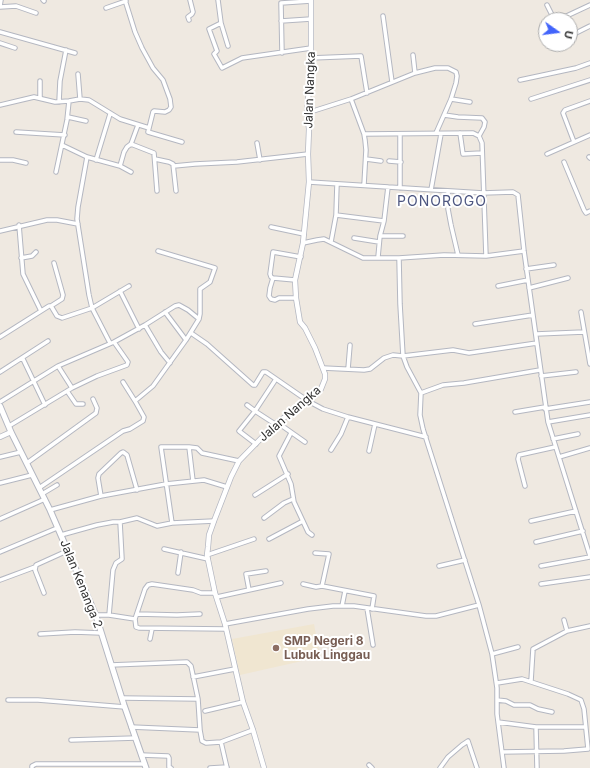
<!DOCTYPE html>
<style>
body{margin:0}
#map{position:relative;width:590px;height:768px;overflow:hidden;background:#efe9e1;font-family:Inter,sans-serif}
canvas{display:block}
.north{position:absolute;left:538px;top:12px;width:40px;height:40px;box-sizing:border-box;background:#fff;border:1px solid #ababab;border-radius:50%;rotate:104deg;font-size:11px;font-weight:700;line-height:16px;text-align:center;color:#2e2e2e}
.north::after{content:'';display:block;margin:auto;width:14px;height:18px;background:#4264fb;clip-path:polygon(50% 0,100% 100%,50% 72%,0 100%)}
</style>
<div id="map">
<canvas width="590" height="768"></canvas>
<div class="north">U</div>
</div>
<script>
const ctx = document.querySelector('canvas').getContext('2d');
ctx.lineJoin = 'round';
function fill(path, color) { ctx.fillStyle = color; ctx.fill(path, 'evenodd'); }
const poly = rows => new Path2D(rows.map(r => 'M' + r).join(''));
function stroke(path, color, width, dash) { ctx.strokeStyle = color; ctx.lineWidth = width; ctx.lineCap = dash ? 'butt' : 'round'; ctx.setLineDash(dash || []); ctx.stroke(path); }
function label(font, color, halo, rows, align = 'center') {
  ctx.font = font + ' Inter,sans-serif'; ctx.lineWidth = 4; ctx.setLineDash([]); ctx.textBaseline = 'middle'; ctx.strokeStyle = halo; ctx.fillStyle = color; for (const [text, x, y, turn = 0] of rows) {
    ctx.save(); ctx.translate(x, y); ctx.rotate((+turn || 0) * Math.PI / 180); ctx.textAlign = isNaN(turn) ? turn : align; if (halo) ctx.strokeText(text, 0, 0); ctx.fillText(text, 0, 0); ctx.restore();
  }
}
const education = poly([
 [314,624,320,657,240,675,232,639]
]);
const minor = poly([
 [43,0,44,1],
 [125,0,135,32,142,48,153,68,163,80,170,99,171,107,169,110,165,112,154,111,153,112,148,132,182,142],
 [218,0,221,23,209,29,217,51,214,54,222,68,242,58,311,48],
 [547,5,554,19,556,20],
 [0,6,1,0],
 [0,7,16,6,36,13],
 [106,8,126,1],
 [383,16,392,82],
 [189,20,188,17,192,14,193,12,190,0],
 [558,20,590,5],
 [281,21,311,19],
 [221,23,228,46],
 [0,32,75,53],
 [570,36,590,26],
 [0,43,15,48],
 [282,53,281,3,311,1],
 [413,55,415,73],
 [311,58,361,56,367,93],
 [78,74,80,99],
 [520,80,576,68,590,63],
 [40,98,40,81],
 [351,99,364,134,365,140,366,150,364,185],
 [451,99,470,102],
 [531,99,590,80],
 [59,102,60,81,66,50],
 [0,105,34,97,55,102,69,101,80,99,89,100,120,119,149,128],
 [307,113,351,99,415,73,435,68,448,68,456,72,457,76,456,83,451,99,436,133],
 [444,115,458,117,482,118,485,122,484,127,479,136],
 [68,117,86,121],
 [16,132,65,135],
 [460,133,463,154,482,153],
 [364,134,473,133,479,136,482,143,486,256],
 [574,142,563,113,565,110,590,101],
 [257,143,260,160],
 [131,144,154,153,157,191],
 [62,145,87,157,120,166,124,152,127,147,131,144,138,125],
 [547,154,590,135],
 [87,157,78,207,77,219,89,295,92,308,110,343],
 [589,157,590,158],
 [155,159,169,162,173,164,176,191],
 [366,159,381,161],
 [0,160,13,160,26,163],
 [96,160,110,114],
 [389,161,401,162],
 [564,162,584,210,586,213,590,211],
 [120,166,131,172],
 [174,166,195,164,237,162,308,154],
 [56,172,67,120,69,101],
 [309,182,483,193,513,192,518,195,524,251,548,422,590,556],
 [400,188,400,134],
 [431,190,441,134],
 [448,191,448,209,451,225,458,255],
 [336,215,384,221],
 [19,225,23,274,41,311],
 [271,227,304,234],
 [0,231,47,220,57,220,78,224],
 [380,236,403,236],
 [354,238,379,242],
 [331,242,336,215,337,184],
 [303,243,317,240,324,239,363,258,399,258,444,255,486,256,524,251],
 [158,251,215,268,210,282,200,289,200,314,199,319],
 [378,257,380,236,384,221,388,187],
 [21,258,32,256,36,252],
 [399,258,400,304,403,356,407,367,421,393,420,415,423,429,479,605,492,654,497,688,497,714,504,768],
 [526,269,554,265],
 [273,278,295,280],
 [498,286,528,280],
 [529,288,568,278],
 [120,291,139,329],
 [296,298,279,298,275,300,271,299,269,296,270,288,273,278,271,277,270,274,273,252,301,257],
 [51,306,62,299,63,295,54,263],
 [165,312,186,340],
 [581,312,590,364],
 [475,324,533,315],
 [145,325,161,352,170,363],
 [191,333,207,344,253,385,255,385,263,372,266,372,308,401,323,409,348,417,426,437],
 [536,334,584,332],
 [0,337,49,306,51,306,57,316,62,318,92,308,129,286],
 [23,359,45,405],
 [58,366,72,388],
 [323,368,364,370,370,369,384,358,393,355,403,356,453,350,469,353,537,343],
 [348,369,350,345],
 [0,372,48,341],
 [541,376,576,372],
 [123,382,135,401],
 [67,391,76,404,83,404],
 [421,393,443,385,464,383,540,370],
 [0,402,58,366,114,342,145,325,175,306,179,305,188,310,199,319,186,340,153,386,135,401,144,417,143,421,130,429,123,431,39,488],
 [247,405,255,411,239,431,256,444],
 [545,409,590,402],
 [515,412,545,407],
 [548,422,590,415],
 [278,423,305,442],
 [275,424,255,411,276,379],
 [9,426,72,388,97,376,127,365,128,362,114,342],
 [291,433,279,456,291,484,294,502,308,532,312,535],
 [553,439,578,434],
 [189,447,193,481],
 [331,450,341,434,348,417],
 [369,451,375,424],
 [0,457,21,452],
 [559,457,590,448],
 [27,463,96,413,97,408,93,399],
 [0,483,32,475],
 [525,486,518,459,519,455,555,447],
 [42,494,57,485],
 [255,495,288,474],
 [101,496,98,478,99,474,121,453,123,452,127,455,137,490],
 [50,510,101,496,166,484,204,480,227,487],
 [264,518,284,503,293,499],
 [0,519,45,499],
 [531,521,576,511],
 [120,522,137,518,157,526,172,523,214,521],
 [172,523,161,447,189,447,197,448,202,453,239,461],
 [61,535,97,525,113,522,120,522,122,559,116,563,113,570,109,615],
 [269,539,303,521],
 [536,542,583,531],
 [164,549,208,559],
 [0,552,57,528],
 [315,553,329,554,322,586],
 [207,555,254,539],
 [439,566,465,560],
 [541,566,590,557],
 [178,573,181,552],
 [0,580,35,567],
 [303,584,316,587,322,586,374,596,372,609],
 [541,584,590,577],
 [249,590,246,574,266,571],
 [44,593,35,570,36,565,67,551],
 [215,593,201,593,193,590,152,584,148,585,145,589,135,619,136,627,139,628,226,629],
 [217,597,281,583],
 [342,606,345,591],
 [367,608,373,645],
 [137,614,177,615,200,614],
 [96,615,109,615,135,619],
 [564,620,567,631],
 [225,624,308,609,333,606,354,606,426,616,436,616,479,605],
 [40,634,75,632,101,633],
 [150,639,152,629],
 [492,654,518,647],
 [111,665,187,662,191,666,198,699,200,730,202,741,206,743,221,742,253,730],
 [193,677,235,669],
 [531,681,533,649,567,631,590,626],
 [497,683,522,679,568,694,581,700,584,709,588,749,564,751,502,752],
 [122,698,198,699],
 [8,700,38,700,125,707],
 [497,700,506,701,514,705,530,705,538,709,552,712],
 [205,711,243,702],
 [498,722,536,727,585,727],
 [131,727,200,730],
 [536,727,537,768],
 [71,740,136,738],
 [221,742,227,768],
 [141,755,168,756,169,758,169,767,171,768],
 [369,765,372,768],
 [32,768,32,766,36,764,145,764],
 [210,768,227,767],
 [440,768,448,757,462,745,468,741,477,768]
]);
const tertiary = poly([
 [0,437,11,432],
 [264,768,253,730,243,702,225,624,215,593,207,555,208,547,209,535,214,521,231,477,239,461,275,424,316,395,321,389,325,379,325,374,315,348,305,328,300,322,296,298,295,280,303,243,309,182,308,154,309,129,307,113,311,64,311,0]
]);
const secondary = poly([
 [0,406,11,432,50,510,96,616,124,705,146,768]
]);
const markers = [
 [276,648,4,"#8d6e63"]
];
const streetNames = [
 ["Jalan Nangka",310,90,-88],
 ["Jalan Nangka",290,414,-41],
 ["Jalan Kenanga 2",81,584,68]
];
const educationNames = [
 ["SMP Negeri 8",284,641],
 ["Lubuk Linggau",284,655]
];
const quarterNames = [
 ["PONOROGO",442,202]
];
fill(education, '#f0e6d1');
stroke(minor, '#b4b7c1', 5.5);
stroke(tertiary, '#b4b7c1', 6);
stroke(secondary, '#b4b7c1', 7);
stroke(minor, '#fff', 3.5);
stroke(tertiary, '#fff', 4.5);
stroke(secondary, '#fff', 5);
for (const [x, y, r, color] of markers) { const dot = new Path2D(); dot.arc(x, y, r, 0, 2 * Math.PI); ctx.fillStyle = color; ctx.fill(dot); stroke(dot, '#fff', 1.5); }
label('12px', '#2e2e2e', '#fff', streetNames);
label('bold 12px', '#785e54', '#fff', educationNames, 'left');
ctx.letterSpacing = '1px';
label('14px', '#4d5680', '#fff', quarterNames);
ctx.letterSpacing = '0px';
</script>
